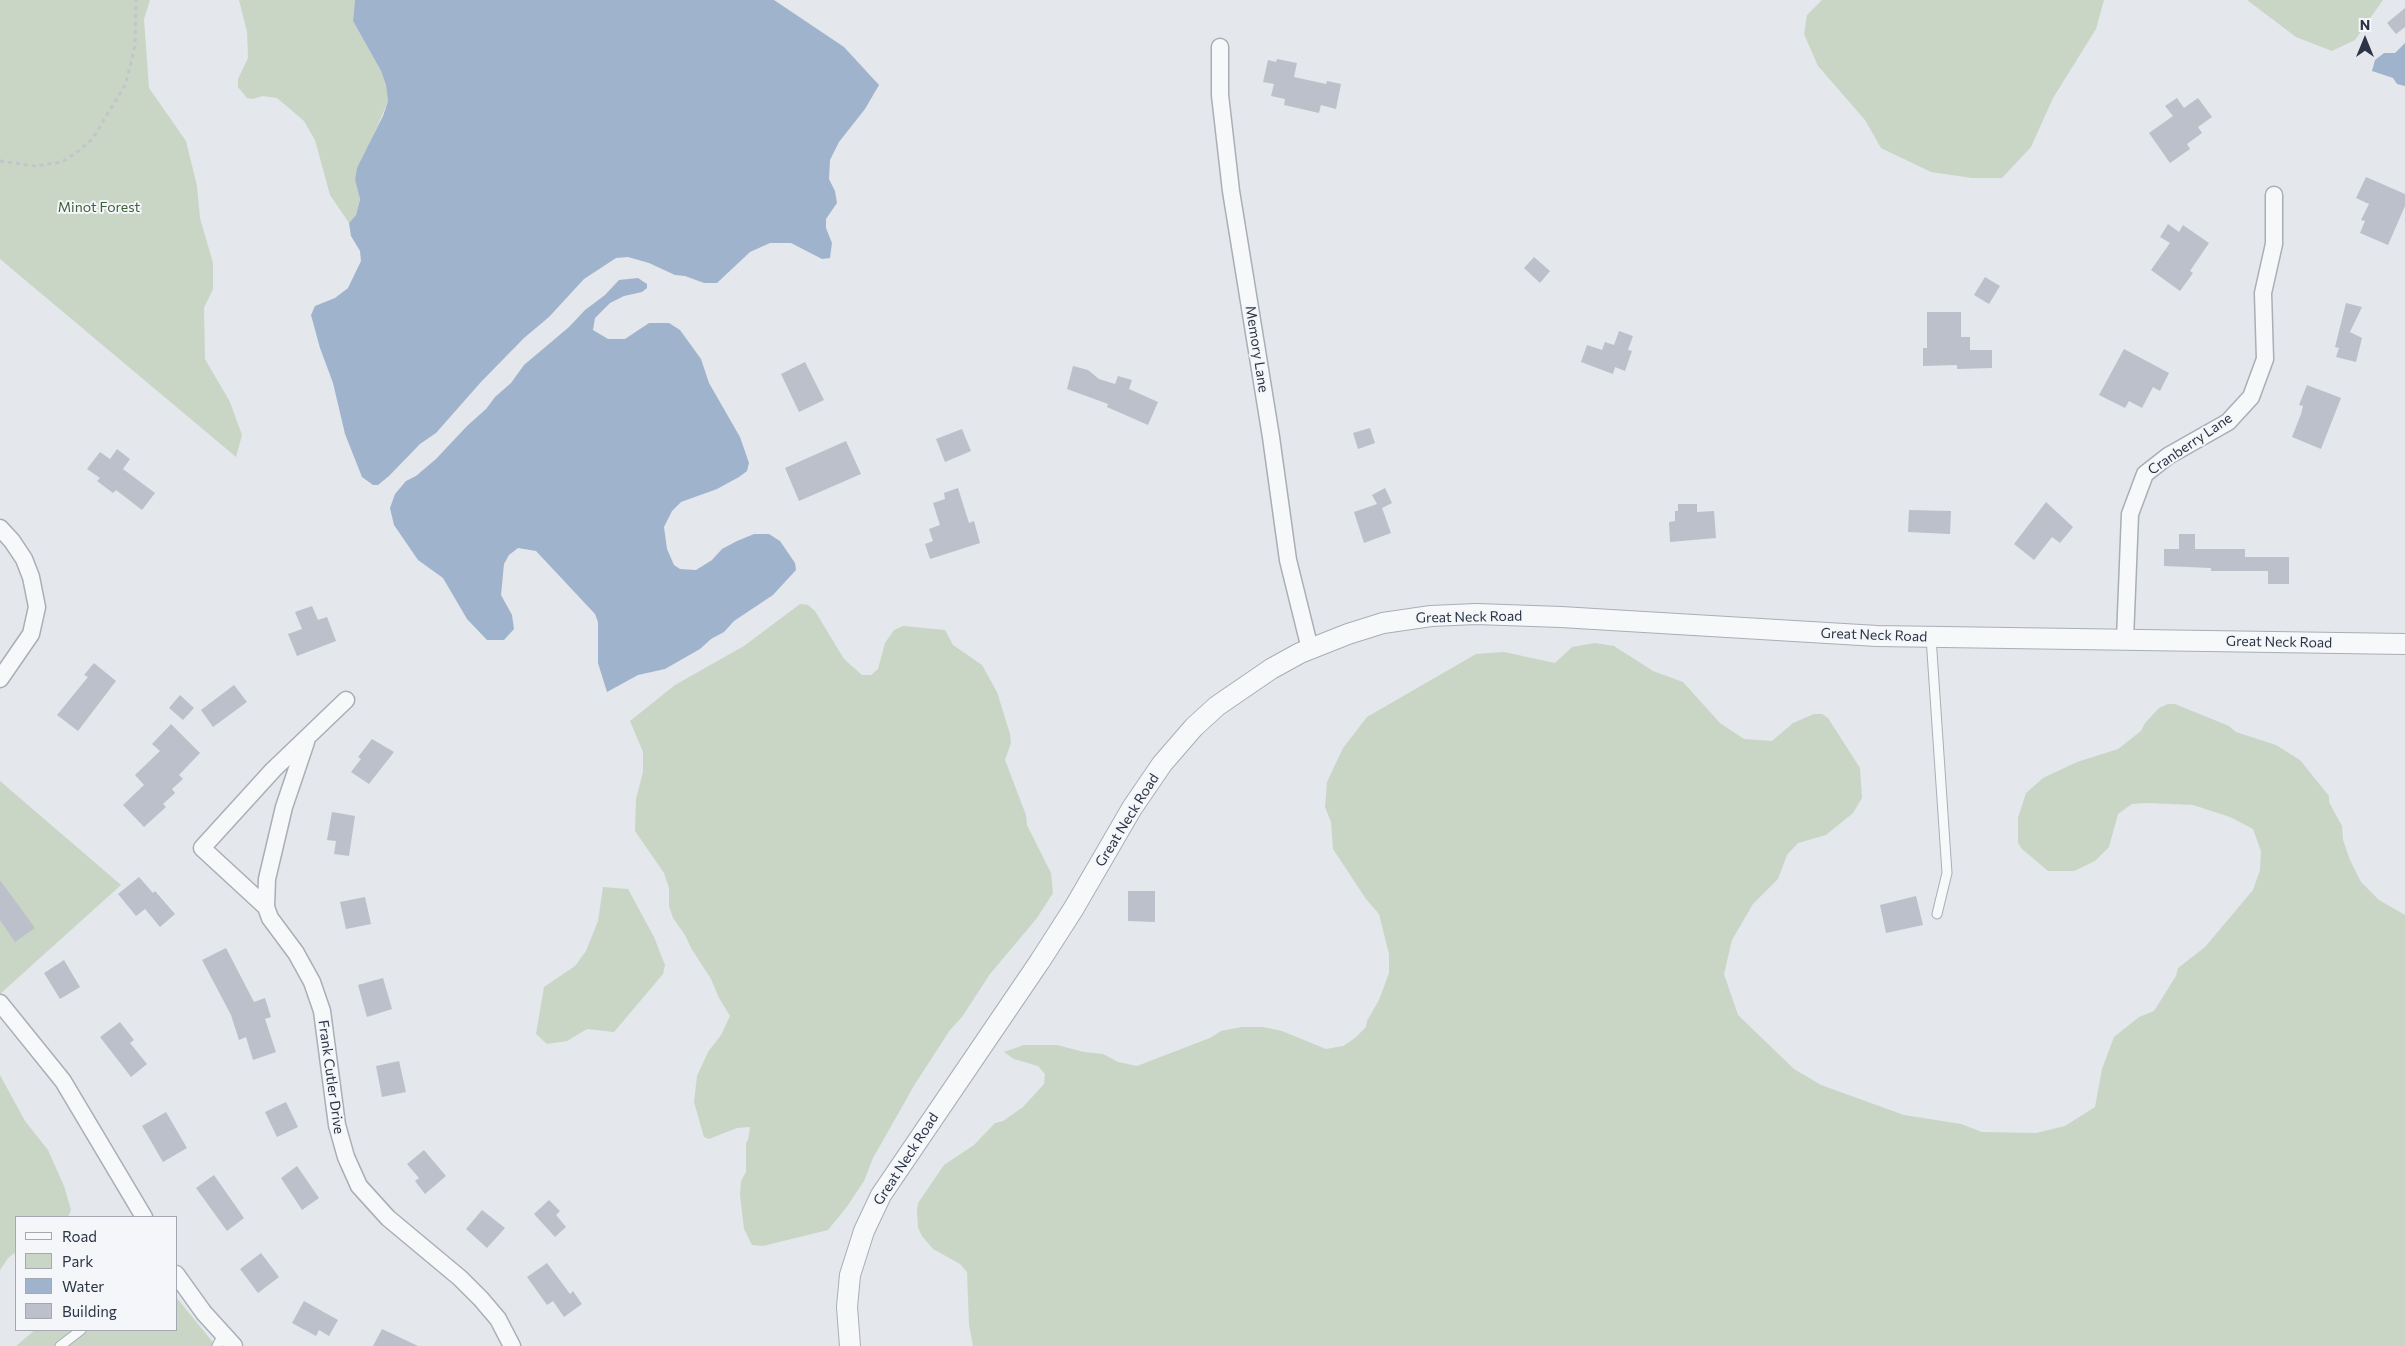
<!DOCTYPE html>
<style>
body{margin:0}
#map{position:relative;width:2405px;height:1346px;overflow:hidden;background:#e4e7ec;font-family:Commissioner,sans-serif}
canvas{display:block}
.legend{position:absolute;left:15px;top:1216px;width:162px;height:115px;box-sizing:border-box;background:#f4f6f9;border:1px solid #a4a8b1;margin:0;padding:6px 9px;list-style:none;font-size:15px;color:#2b3445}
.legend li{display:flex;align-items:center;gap:10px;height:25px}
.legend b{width:25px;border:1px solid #a4a8b1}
.north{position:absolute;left:2340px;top:15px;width:50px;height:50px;-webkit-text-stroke:4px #f4f6f9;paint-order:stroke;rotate:0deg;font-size:14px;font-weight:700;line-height:20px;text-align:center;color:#2b3445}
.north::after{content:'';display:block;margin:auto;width:18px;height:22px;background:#2b3445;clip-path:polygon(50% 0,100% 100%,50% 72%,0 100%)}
</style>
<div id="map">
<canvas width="2405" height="1346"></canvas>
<ul class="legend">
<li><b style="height:6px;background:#f7f8fa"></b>Road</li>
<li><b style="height:14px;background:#c9d6c5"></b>Park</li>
<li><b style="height:14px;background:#9fb4cc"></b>Water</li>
<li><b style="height:14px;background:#bbc0ca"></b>Building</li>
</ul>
<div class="north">N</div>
</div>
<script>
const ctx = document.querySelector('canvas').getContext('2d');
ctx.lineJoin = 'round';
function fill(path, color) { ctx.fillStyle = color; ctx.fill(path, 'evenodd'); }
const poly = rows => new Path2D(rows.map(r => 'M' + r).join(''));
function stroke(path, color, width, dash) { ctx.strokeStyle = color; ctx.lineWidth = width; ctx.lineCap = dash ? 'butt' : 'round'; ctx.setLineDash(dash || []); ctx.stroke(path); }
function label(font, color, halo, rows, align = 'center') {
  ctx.font = font + ' Commissioner,sans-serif'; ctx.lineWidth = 4; ctx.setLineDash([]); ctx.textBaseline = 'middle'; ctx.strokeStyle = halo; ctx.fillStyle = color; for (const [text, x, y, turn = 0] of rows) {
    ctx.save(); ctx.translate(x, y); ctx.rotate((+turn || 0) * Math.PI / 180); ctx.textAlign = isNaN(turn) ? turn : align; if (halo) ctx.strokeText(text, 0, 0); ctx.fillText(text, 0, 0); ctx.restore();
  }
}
const green = poly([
 [0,0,150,0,144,19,149,88,186,141,197,186,200,218,213,263,213,289,204,308,205,359,230,402,242,435,236,457,0,259],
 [239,0,355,0,353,21,381,71,386,85,388,101,355,180,360,198,356,215,349,223,330,195,315,140,304,121,277,98,263,96,252,99,247,98,238,87,238,79,248,58,247,32],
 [1822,0,2104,0,2096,29,2053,98,2031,147,2002,178,1972,178,1931,172,1881,148,1865,120,1818,66,1804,34,1807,15],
 [2247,0,2383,0,2355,40,2332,51,2296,37],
 [800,604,808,605,815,611,844,659,862,675,871,675,878,669,885,643,894,630,903,626,945,630,953,645,982,665,997,692,1010,734,1011,743,1005,760,1026,815,1027,825,1051,873,1053,893,1037,918,990,974,962,1017,950,1030,915,1084,873,1158,864,1181,846,1208,828,1230,763,1246,752,1245,744,1229,740,1195,741,1181,746,1172,746,1143,748,1140,750,1127,737,1128,709,1139,704,1137,694,1102,697,1076,708,1052,721,1035,730,1016,719,998,711,979,691,948,685,935,673,918,669,906,669,888,664,873,635,831,636,799,643,772,643,752,630,721,675,685,744,646],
 [1595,643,1614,646,1653,671,1683,682,1720,723,1744,739,1772,741,1793,723,1814,714,1822,714,1828,718,1860,768,1862,798,1853,813,1826,835,1798,843,1787,855,1778,879,1753,904,1732,940,1724,974,1738,1015,1794,1069,1821,1085,1904,1115,1961,1124,1982,1132,2036,1133,2065,1126,2095,1107,2102,1069,2114,1037,2139,1017,2154,1011,2176,976,2178,968,2205,947,2253,890,2260,870,2261,851,2253,829,2230,817,2193,805,2147,803,2132,804,2118,814,2109,847,2095,861,2074,871,2048,871,2022,849,2018,843,2018,818,2026,793,2043,778,2077,762,2118,749,2141,731,2145,723,2159,708,2168,704,2175,704,2229,726,2236,732,2276,745,2300,760,2329,796,2329,802,2342,826,2343,840,2350,860,2361,882,2379,900,2405,915,2405,1346,973,1346,969,1325,967,1272,960,1264,933,1249,922,1236,918,1228,917,1210,918,1203,944,1165,974,1145,995,1123,1003,1121,1023,1107,1044,1084,1045,1074,1038,1066,1014,1059,1004,1052,1024,1045,1057,1045,1084,1052,1103,1054,1118,1062,1137,1066,1210,1038,1221,1031,1242,1027,1263,1027,1282,1031,1326,1049,1343,1046,1355,1038,1366,1027,1367,1021,1379,1000,1389,973,1389,954,1379,914,1366,899,1333,849,1331,822,1325,807,1327,782,1343,748,1367,717,1476,654,1504,652,1555,663,1572,647],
 [0,781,121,885,0,994],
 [603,887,628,889,654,937,665,965,663,974,614,1032,587,1029,567,1041,547,1044,536,1034,544,987,575,966,586,951,598,921],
 [0,1075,25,1121,48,1150,64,1186,71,1210,68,1217,16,1217,16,1252,8,1258,0,1270],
 [176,1297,216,1346,16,1346,35,1330,176,1330]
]);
const water = poly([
 [355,0,774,0,844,47,879,85,865,109,839,142,830,160,829,179,835,191,837,203,826,219,826,228,832,243,830,258,822,259,791,243,770,243,750,252,717,283,704,283,685,276,675,275,649,263,628,257,616,258,584,279,549,317,524,338,481,382,436,433,420,444,389,476,378,485,373,485,362,477,345,434,333,383,320,348,311,315,315,306,335,298,348,288,361,261,360,251,351,236,349,223,356,215,360,199,355,180,357,168,383,116,388,101,386,85,381,71,353,21],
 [2405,43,2405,86,2397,84,2393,78,2372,71,2375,60,2384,53,2395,53],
 [638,278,647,284,647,288,642,292,624,296,610,303,595,318,593,330,608,339,625,339,649,323,669,323,680,330,701,359,709,383,740,437,749,463,747,471,739,477,717,489,681,502,672,511,664,527,667,549,674,565,680,569,696,570,712,560,722,549,737,541,754,534,769,534,780,541,795,563,796,570,773,595,734,621,724,632,711,639,700,649,665,669,638,675,607,692,598,663,598,622,595,614,536,551,518,548,509,555,504,564,501,595,512,615,514,629,504,640,487,640,467,619,443,578,418,560,394,525,390,508,395,494,406,481,416,476,436,459,467,426,486,409,495,397,511,383,524,365,569,327,585,310,605,295,619,280]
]);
const building = poly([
 [2405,8,2405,27,2396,34,2387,23],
 [1277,59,1297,63,1294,77,1326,84,1327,81,1341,84,1336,109,1321,105,1319,113,1284,105,1285,99,1271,96,1274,84,1263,82,1268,60,1276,62],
 [2177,98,2184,108,2198,98,2212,117,2198,127,2202,133,2187,144,2190,149,2170,163,2149,133,2173,116,2165,106],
 [2366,177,2405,194,2405,206,2388,245,2360,233,2365,221,2361,220,2369,204,2356,198],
 [2168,224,2179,232,2183,225,2209,243,2190,271,2193,273,2180,291,2151,270,2170,243,2160,237],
 [1534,257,1550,271,1540,283,1524,268],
 [1985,277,2000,286,1989,304,1974,295],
 [2346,303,2362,307,2350,332,2362,338,2356,362,2336,357,2339,348,2335,347],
 [1927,312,1961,312,1961,337,1970,337,1970,350,1992,350,1992,368,1957,369,1957,365,1923,366,1923,348,1927,348],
 [1619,331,1633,336,1628,350,1632,351,1625,371,1615,367,1613,374,1581,362,1587,345,1602,350,1605,342,1614,345],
 [2124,349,2169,373,2160,391,2153,387,2142,408,2129,401,2125,408,2099,395],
 [805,362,824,400,799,412,781,374],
 [1073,366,1088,370,1099,379,1115,384,1118,376,1132,380,1129,389,1158,402,1148,425,1107,407,1108,404,1067,389],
 [2307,385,2341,398,2321,449,2292,437,2301,414,2303,406,2299,405],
 [1370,428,1375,443,1358,449,1353,433],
 [962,429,971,451,945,462,936,439],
 [846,441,861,474,799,501,785,468],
 [117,449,130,459,123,469,155,493,142,510,116,490,113,493,97,481,100,478,87,469,100,452,110,459],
 [958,488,969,523,974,521,980,543,930,559,925,544,933,541,929,529,940,525,933,503,945,499,944,493],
 [1385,488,1392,503,1382,508,1391,533,1364,543,1354,512,1377,504,1372,495],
 [2046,502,2073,527,2060,543,2052,537,2034,560,2014,544],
 [1678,504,1697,504,1697,512,1714,511,1716,538,1670,542,1669,522,1675,521,1675,511,1678,511],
 [1909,510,1951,511,1950,534,1908,532],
 [2179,534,2195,534,2195,549,2245,549,2245,557,2289,557,2289,584,2268,584,2268,571,2211,571,2211,568,2164,566,2164,549,2179,549],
 [312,606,318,620,327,617,336,641,297,656,288,634,302,629,295,612],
 [94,663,116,681,78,731,57,715,88,677,84,675],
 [234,685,247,702,213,727,201,710],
 [180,695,194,708,183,720,169,708],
 [171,724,200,753,179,775,183,779,172,789,175,793,163,804,166,807,144,827,123,805,144,785,135,775,160,751,152,744],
 [372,739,394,752,369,784,351,772,361,759,358,757],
 [332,812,355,816,349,856,334,854,336,841,327,840],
 [139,877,153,893,155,891,175,914,160,927,145,909,136,916,118,894],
 [0,880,35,928,15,942,0,920],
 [1128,891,1155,891,1155,922,1128,921],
 [1916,896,1923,925,1886,933,1880,905],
 [365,897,371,924,346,929,340,902],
 [226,948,254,1002,265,998,271,1017,265,1019,276,1052,253,1060,246,1037,239,1040,231,1015,202,960],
 [64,960,80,987,60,999,44,973],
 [383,978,392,1009,367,1017,358,985],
 [120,1022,134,1040,130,1043,147,1064,131,1077,100,1037],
 [399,1061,406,1092,382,1097,376,1066],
 [286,1102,298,1127,277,1137,265,1112],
 [166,1112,187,1148,163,1162,142,1126],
 [424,1150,446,1176,425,1194,415,1181,419,1178,407,1164],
 [297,1166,319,1198,302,1210,281,1178],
 [214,1175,244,1218,227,1231,196,1188],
 [549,1200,560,1211,556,1215,566,1227,555,1237,534,1214],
 [482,1210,505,1228,487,1248,466,1229],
 [261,1253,279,1277,258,1293,240,1269],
 [547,1263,570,1294,573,1291,582,1304,564,1317,553,1301,547,1305,527,1277],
 [304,1301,338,1320,329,1336,319,1330,316,1336,292,1323],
 [382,1329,418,1346,373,1346]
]);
const path = poly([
 [0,161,35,166,62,162,80,150,93,138,125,85,130,67,135,45,136,0]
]);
const service = poly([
 [1931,637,1947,873,1937,914],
 [60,1346,81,1330],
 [217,1346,223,1335]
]);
const minor = poly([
 [1220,47,1220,95,1231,191,1271,437,1288,560,1310,649],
 [0,528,12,541,24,559,31,577,37,607,31,634,0,679],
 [2125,639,2130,514,2145,474,2168,456,2228,422,2251,397,2265,359,2263,293,2274,244,2274,195],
 [346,700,273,770,202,848,266,907,270,918,296,953,312,982,322,1011,337,1125,346,1157,359,1186,388,1218,460,1278,481,1299,498,1319,512,1346],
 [266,907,267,879,284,807,306,742],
 [0,1003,63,1081,144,1217],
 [176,1274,204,1313,234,1346]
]);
const tertiary = poly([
 [850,1346,847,1307,850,1275,864,1231,881,1195,1040,961,1074,908,1132,808,1162,764,1194,727,1217,706,1271,669,1300,653,1348,634,1383,623,1431,616,1476,614,1561,617,1877,636,2405,644]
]);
const parkNames = [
 ["Minot Forest",99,207]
];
const streetNames = [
 ["Memory Lane",1257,349,81],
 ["Cranberry Lane",2190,444,-34],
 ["Great Neck Road",1469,617,-1],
 ["Great Neck Road",1874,635,2],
 ["Great Neck Road",2279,642,1],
 ["Great Neck Road",1127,820,-58],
 ["Frank Cutler Drive",331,1077,82],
 ["Great Neck Road",906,1159,-57]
];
fill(green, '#c9d6c5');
fill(water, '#9fb4cc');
fill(building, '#bbc0ca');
stroke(service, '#a9aeb7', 11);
stroke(minor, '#a9aeb7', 19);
stroke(tertiary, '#a9aeb7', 22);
stroke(path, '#c2c5cb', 3, [4, 4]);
stroke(service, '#f7f8fa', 9);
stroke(minor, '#f7f8fa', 16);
stroke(tertiary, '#f7f8fa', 20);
label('14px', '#3f6138', '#f4f6f9', parkNames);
label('14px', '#2b3445', '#f4f6f9', streetNames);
</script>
